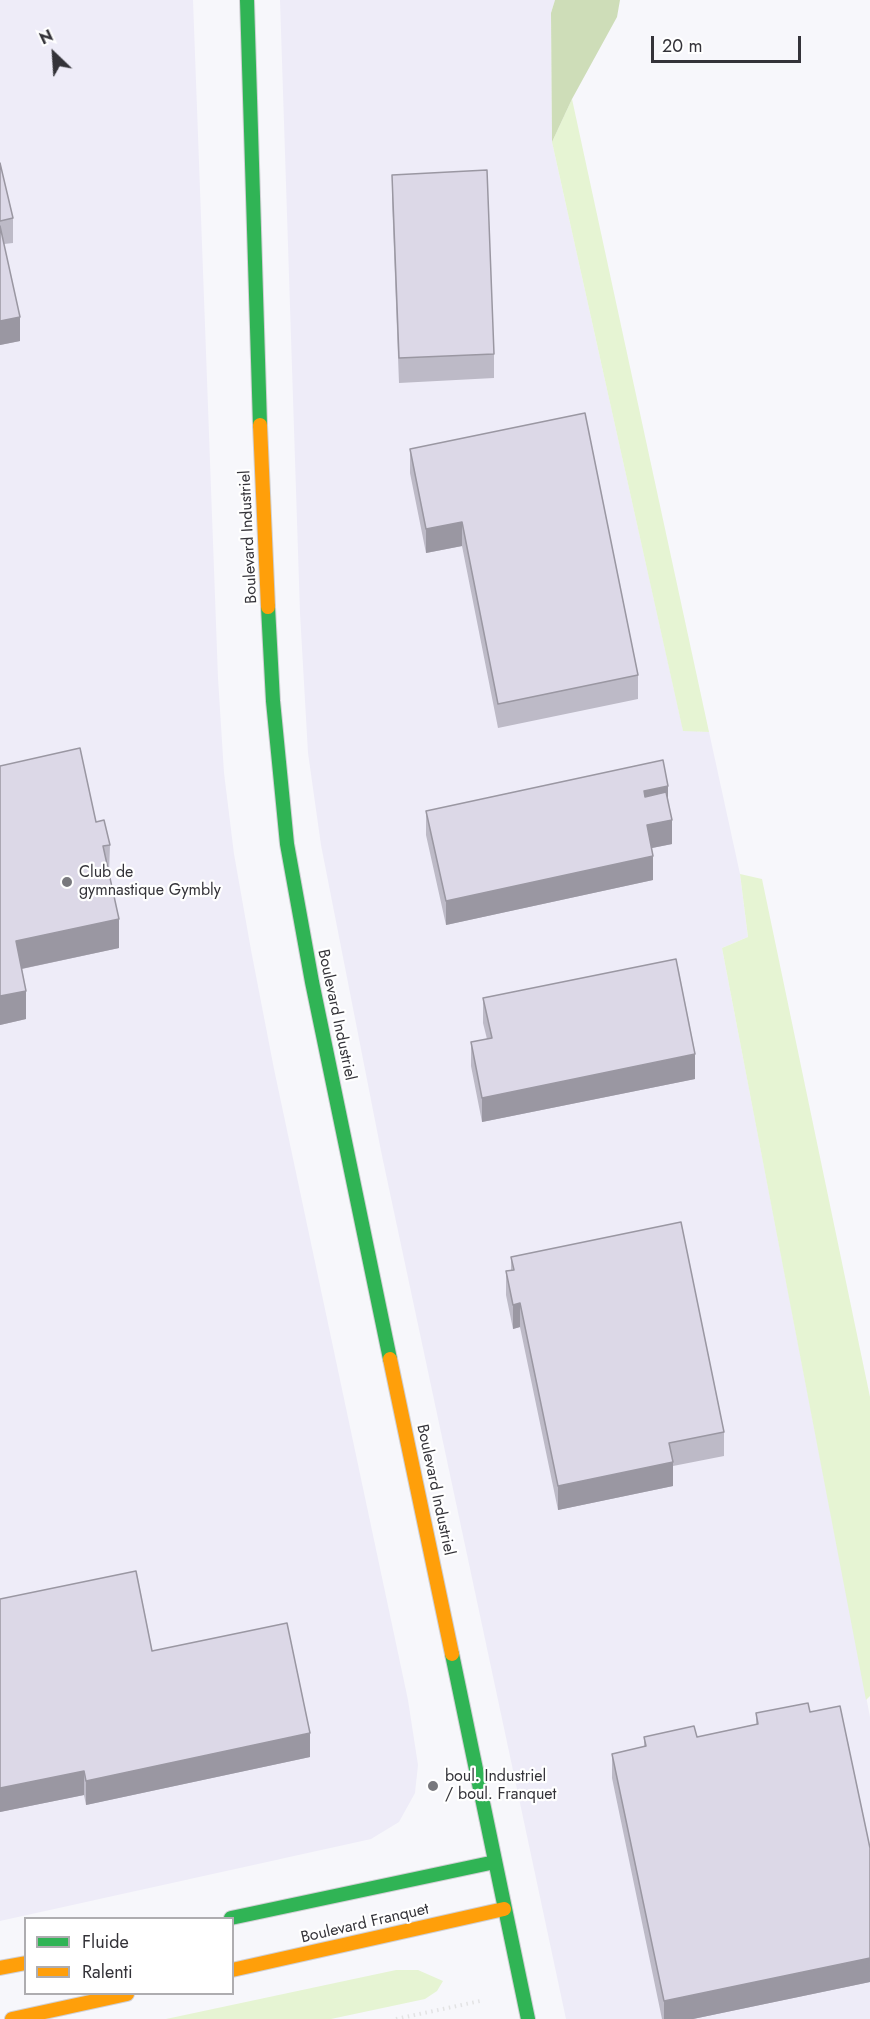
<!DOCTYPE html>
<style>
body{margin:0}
#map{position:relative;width:870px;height:2019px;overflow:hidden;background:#f7f7fb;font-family:Jost,sans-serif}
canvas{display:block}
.legend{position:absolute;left:24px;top:1917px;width:210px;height:78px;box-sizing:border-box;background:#fff;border:2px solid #aeadb0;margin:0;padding:8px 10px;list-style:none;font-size:18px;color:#343339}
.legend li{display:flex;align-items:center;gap:12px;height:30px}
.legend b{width:30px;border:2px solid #aeadb0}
.north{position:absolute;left:24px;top:24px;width:60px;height:60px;-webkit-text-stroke:4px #fff;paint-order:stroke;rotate:335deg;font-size:16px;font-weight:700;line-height:24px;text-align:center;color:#343339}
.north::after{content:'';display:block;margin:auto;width:21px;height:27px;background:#343339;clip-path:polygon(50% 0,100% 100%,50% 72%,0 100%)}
.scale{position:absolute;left:651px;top:36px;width:150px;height:27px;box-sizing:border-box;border:3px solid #343339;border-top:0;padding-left:8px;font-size:18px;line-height:21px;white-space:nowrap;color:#343339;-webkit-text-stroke:4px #fff;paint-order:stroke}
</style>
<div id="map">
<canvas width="870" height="2019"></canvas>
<ul class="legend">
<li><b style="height:8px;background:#30b455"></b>Fluide</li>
<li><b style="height:8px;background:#ff9f0a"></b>Ralenti</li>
</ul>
<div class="north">N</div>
<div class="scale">20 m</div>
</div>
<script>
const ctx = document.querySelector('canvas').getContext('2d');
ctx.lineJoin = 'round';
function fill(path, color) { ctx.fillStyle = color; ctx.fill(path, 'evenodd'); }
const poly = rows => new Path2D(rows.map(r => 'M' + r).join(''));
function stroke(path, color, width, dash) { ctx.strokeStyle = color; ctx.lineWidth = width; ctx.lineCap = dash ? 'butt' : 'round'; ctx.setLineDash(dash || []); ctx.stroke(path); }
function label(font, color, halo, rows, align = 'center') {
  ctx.font = font + ' Jost,sans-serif'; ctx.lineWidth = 4.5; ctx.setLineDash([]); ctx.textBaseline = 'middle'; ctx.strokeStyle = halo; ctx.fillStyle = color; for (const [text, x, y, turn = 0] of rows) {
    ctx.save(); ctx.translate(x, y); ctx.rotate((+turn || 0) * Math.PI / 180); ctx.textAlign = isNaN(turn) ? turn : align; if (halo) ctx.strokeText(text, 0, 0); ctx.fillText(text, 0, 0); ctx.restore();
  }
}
const built = poly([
 [0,0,193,0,218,678,224,773,234,854,251,950,274,1069,408,1700,418,1765,415,1793,399,1822,371,1839,0,1921],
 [280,0,555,0,551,13,552,142,683,730,709,732,740,874,748,937,722,948,870,1717,870,2019,566,2019,381,1151,321,845,308,753,300,613]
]);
const green = poly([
 [572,99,709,732,683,731,552,142],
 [740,874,762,879,870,1397,870,1696,866,1700,722,948,748,937],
 [396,1970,418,1970,443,1981,437,1991,425,1999,331,2019,166,2019]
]);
const forest = poly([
 [555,0,620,0,617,17,572,99,552,142,551,13]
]);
const path = poly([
 [396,2019,480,2001]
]);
const fast = poly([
 [247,0,260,425],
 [268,607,273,701,287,844,312,982,390,1359],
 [452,1654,528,2019],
 [231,1918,495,1862]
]);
const slow = poly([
 [260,425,268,607],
 [390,1359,452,1654],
 [0,1968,26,1963],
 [232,1970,504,1909],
 [12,2019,127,1994]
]);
const wall = poly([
 [0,163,13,218,13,243,4,244,20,341,0,345],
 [392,175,494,354,494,378,399,383,392,199],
 [410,449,638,675,638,699,498,728,462,546,426,553,410,473],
 [0,766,96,822,110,845,109,873,119,948,22,969,26,1019,0,1025],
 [668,802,672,844,652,848,653,880,446,925,426,835,426,811],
 [483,998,695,1079,482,1122,471,1066,471,1042,487,1039,483,1023],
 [511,1257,724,1432,724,1456,673,1466,673,1486,558,1510,520,1327,513,1329,506,1295,506,1271,511,1270],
 [0,1599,152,1651,310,1757,86,1805,84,1795,0,1812],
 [810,1712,870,1848,870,1982,693,2019,662,2019,612,1778,612,1754,644,1747,644,1737,697,1737,756,1725,756,1713]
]);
const shadedWall = poly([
 [20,317,20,341,0,345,0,321],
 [462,522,462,546,426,553,426,529],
 [668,786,668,810,644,815,644,791],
 [672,820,672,844,647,849,647,825],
 [653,856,653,880,446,925,446,901],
 [119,919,119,948,16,970,16,941],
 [26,991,26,1019,0,1025,0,996],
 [695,1054,695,1079,482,1122,482,1098],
 [520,1303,520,1327,513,1329,513,1305],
 [673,1462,673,1486,558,1510,558,1486],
 [310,1733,310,1757,86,1805,86,1781],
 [84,1771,84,1795,0,1812,0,1788],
 [870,1958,870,1982,693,2019,664,2019,664,2001]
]);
const building = poly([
 [0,163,13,218,0,221,0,163],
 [487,170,494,354,399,358,392,175,487,170],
 [0,226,20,317,0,321,0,226],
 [585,413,638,675,498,704,462,522,426,529,410,449,585,413],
 [80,748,96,822,104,820,110,845,103,846,119,919,16,941,26,991,0,996,0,766,80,748],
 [663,760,668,786,644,791,645,797,666,792,672,820,647,825,653,856,446,901,426,811,663,760],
 [676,959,695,1054,482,1098,471,1042,492,1038,483,998,676,959],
 [681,1222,724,1432,669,1443,673,1462,558,1486,520,1303,513,1305,506,1271,514,1270,511,1257,681,1222],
 [136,1571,152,1651,287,1623,310,1733,86,1781,84,1771,0,1788,0,1599,136,1571],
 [808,1703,810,1712,840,1706,870,1848,870,1958,664,2001,612,1754,646,1746,644,1737,694,1726,697,1737,758,1724,756,1713,808,1703]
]);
const markers = [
 [67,882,6,"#78787d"],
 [433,1786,6,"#78787d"]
];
const streetNames = [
 ["Boulevard Industriel",249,537,-93],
 ["Boulevard Industriel",336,1015,78],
 ["Boulevard Industriel",435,1490,78],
 ["Boulevard Franquet",365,1924,-13]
];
const poiNames = [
 ["Club de",79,873],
 ["gymnastique Gymbly",79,891],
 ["boul. Industriel",445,1777],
 ["/ boul. Franquet",445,1795]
];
fill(built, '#eeecf8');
fill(green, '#e6f4d3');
fill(forest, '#ceddb8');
stroke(fast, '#d0d0d4', 16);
stroke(slow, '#d0d0d4', 16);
stroke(path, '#e3e3e4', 4, [1.5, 4.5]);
stroke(fast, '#30b455', 14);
stroke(slow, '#ff9f0a', 14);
fill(wall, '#bdbac7');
fill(shadedWall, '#9a97a2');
fill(building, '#dcd8e7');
stroke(building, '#9a97a2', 1.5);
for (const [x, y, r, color] of markers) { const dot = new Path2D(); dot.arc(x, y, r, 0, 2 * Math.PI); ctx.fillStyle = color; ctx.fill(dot); stroke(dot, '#fff', 2); }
label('16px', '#343339', '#fff', streetNames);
label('16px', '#343339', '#fff', poiNames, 'left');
</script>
